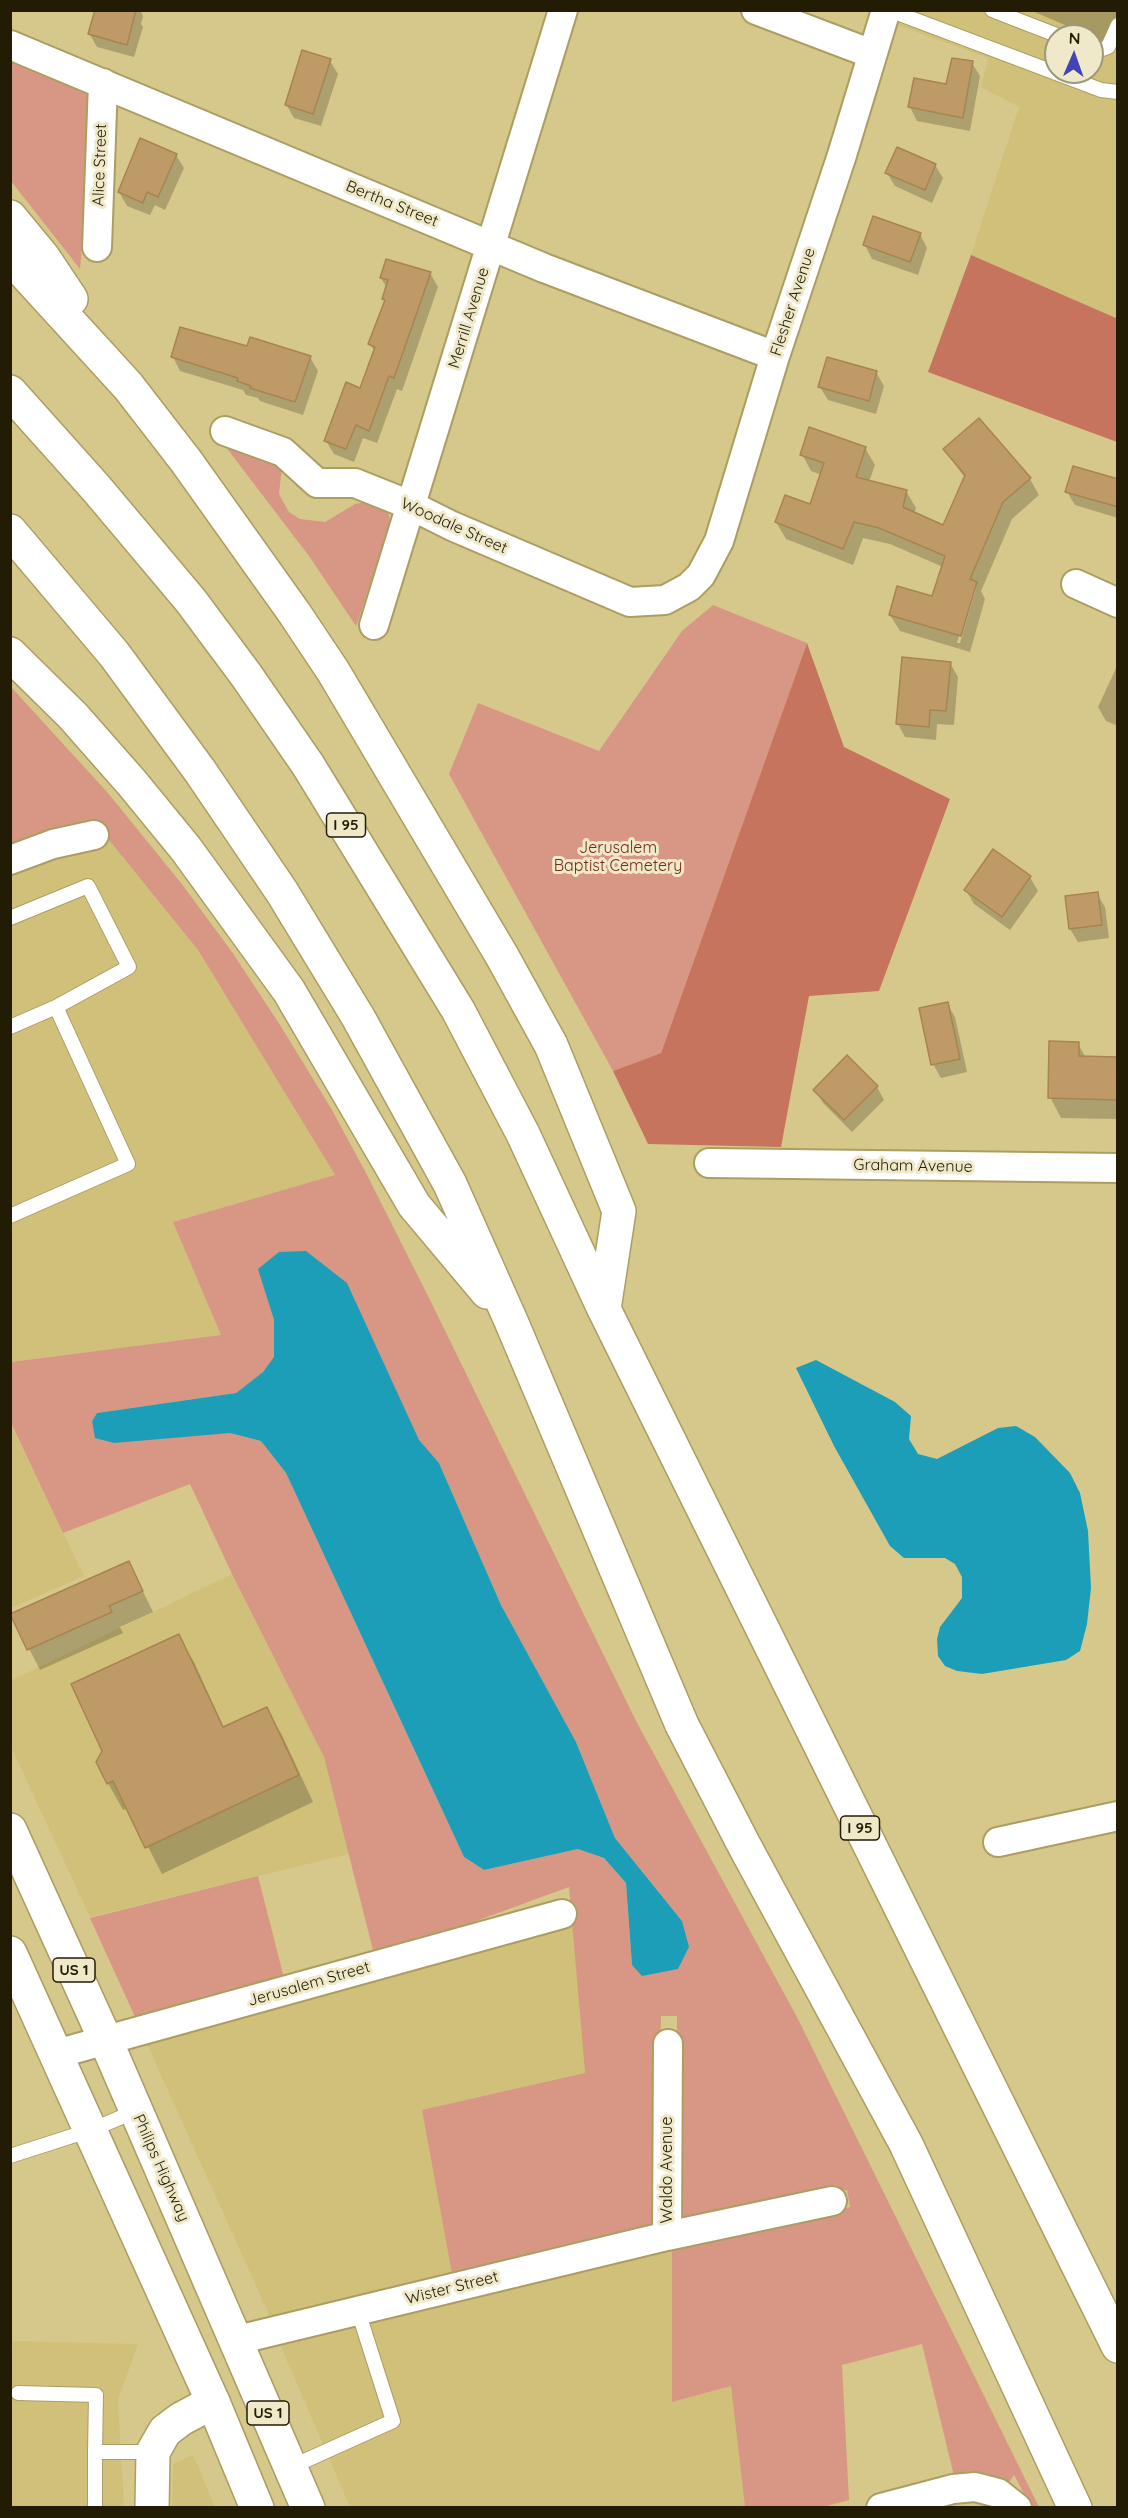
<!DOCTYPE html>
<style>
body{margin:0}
#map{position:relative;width:1128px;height:2518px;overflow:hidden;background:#d6c88a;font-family:Quicksand,sans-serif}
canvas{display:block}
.frame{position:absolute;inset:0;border:12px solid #221c04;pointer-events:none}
.north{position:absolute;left:1044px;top:24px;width:60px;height:60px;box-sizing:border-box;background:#efe9ca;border:2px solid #9d977b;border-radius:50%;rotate:2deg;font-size:16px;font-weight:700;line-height:24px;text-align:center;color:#221c04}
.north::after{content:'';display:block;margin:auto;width:21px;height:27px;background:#4343b8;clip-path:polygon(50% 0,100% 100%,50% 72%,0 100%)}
</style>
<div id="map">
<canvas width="1128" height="2518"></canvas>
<div class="frame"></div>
<div class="north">N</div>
</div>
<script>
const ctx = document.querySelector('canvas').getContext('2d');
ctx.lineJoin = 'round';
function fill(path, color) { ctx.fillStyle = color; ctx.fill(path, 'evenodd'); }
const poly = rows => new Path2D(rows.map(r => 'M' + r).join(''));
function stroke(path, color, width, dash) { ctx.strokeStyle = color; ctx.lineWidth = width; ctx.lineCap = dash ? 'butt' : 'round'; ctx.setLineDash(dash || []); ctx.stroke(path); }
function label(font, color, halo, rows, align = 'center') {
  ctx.font = font + ' Quicksand,sans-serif'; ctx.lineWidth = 6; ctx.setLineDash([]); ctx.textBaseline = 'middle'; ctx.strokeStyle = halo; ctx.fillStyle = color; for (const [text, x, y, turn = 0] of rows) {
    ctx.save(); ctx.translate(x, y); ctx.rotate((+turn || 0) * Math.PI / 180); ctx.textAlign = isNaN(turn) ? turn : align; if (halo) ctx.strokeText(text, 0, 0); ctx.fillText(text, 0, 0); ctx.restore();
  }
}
const built = poly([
 [902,11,1117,11,1116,318,971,255,1019,107,981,87,988,58,897,25],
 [1056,36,1092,36,1092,72,1056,72],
 [91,818,198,950,335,1175,173,1222,222,1335,11,1362,11,849],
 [10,1423,84,1576,11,1608,10,1608],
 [232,1574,324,1757,349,1854,90,1917,11,1747,10,1681],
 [573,1926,585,2073,453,2279,271,2319,147,2044],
 [672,2249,672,2402,731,2386,745,2507,350,2507,281,2347,284,2341],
 [11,2341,138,2344,118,2399,124,2507,11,2508],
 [193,2455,215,2507,172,2507,173,2464]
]);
const green = poly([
 [10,61,96,91,80,269,11,181],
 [222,442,282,467,279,494,289,512,300,519,325,522,355,504,365,502,385,508,389,515,390,526,356,626,309,556],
 [713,605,807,643,661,1053,613,1071,449,774,478,703,599,751,682,631],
 [11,687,108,793,181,883,232,952,280,1025,332,1110,366,1173,431,1302,636,1721,798,2019,1039,2507,1031,2507,1014,2475,1008,2484,989,2474,972,2471,954,2476,922,2344,842,2365,849,2500,823,2507,745,2507,731,2386,672,2402,672,2249,850,2207,847,2190,684,2221,676,2188,677,2016,661,2016,656,2231,453,2279,422,2110,585,2073,569,1887,375,1958,324,1757,232,1574,190,1484,63,1533,11,1423,11,1362,221,1335,173,1222,335,1175,198,950,92,819,11,849],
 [259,1269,439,1463,501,1605,576,1742,615,1838,682,1921,632,1965,626,1883,604,1858,578,1849,484,1870,464,1857,286,1473,261,1441,230,1433,92,1421,97,1413,236,1393,263,1372,274,1358,274,1320],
 [258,1876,285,1982,136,2019,90,1918]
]);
const forest = poly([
 [971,255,1116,318,1117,316,1117,442,928,372],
 [807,643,844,747,950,799,879,991,809,996,781,1147,648,1144,613,1071,661,1053]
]);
const water = poly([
 [306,1251,347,1283,419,1440,439,1463,501,1605,576,1742,615,1838,682,1921,689,1947,678,1969,642,1976,632,1965,626,1883,604,1858,578,1849,484,1870,464,1857,286,1473,261,1441,230,1433,114,1443,95,1438,92,1421,97,1413,236,1393,263,1372,274,1357,274,1320,258,1269,279,1252],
 [816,1360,895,1402,911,1416,909,1439,918,1454,937,1459,998,1428,1016,1426,1035,1437,1070,1473,1080,1493,1088,1531,1091,1588,1087,1624,1080,1651,1066,1660,982,1674,957,1671,945,1666,938,1656,937,1639,940,1627,962,1598,962,1577,955,1564,945,1558,904,1558,890,1546,834,1446,796,1368]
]);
const shadow = poly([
 [96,10,140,10,143,16,141,24,143,27,134,57,97,47,89,33],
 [1030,10,1118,10,1118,24,1109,44],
 [330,61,338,74,321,126,294,118,286,104],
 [972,63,980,76,970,131,917,121,910,107,948,86],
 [176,155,184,168,165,210,155,205,150,215,127,206,119,192],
 [935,165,943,178,932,203,895,186,887,173],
 [920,234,927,248,918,275,872,259,865,245],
 [430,273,438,287,402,391,397,389,377,443,363,438,354,462,334,454,326,441,361,389,375,352,370,344,385,302,384,299,387,288,381,278],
 [248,348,310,357,318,371,303,415,260,401,258,398,246,395,243,390,180,371,173,357],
 [876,372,884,386,876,414,828,400,820,387],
 [865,448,875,465,869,482,906,491,916,508,914,514,944,527,965,478,945,450,1030,479,1039,495,1012,519,981,591,985,599,970,652,900,631,890,615,933,598,943,567,890,544,863,538,853,565,786,539,776,522,811,506,822,475,811,471,802,454],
 [975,581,976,589,960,643,957,643],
 [1118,481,1118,518,1075,505,1067,492],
 [950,663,958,677,954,725,937,724,936,740,905,737,898,724],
 [1118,664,1118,726,1106,721,1098,707],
 [1030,877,1038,891,1010,930,974,904,966,890],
 [1097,894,1105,907,1109,938,1078,942,1070,929],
 [947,1004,955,1017,967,1072,941,1078,933,1064],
 [1078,1044,1086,1058,1118,1058,1118,1119,1061,1118,1050,1097],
 [877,1087,884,1100,852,1132,823,1103,815,1090],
 [129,1563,153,1612,120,1627,123,1633,40,1670,12,1615],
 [178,1636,194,1662,224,1728,266,1709,282,1735,313,1802,162,1874,128,1808,123,1810,108,1783]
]);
const building = poly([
 [95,10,136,10,127,45,88,34,95,10],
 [302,50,331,59,313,114,285,105,302,50],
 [952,58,973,61,963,118,908,107,914,78,946,84,952,58],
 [140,138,177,154,158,197,147,192,143,203,118,192,140,138],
 [897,147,936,164,925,190,885,173,897,147],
 [873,216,921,233,910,262,863,245,873,216],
 [386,259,431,272,394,378,389,376,369,431,356,425,346,449,324,441,346,382,360,388,375,347,368,344,385,300,382,299,388,280,380,278,386,259],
 [180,327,247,346,250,337,311,356,295,402,250,388,251,386,237,381,238,378,171,357,180,327],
 [827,357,877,371,869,401,818,387,827,357],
 [979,418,1031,478,1003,502,970,579,977,582,961,636,889,615,897,586,932,596,945,556,879,528,854,522,843,549,775,522,785,495,810,504,824,463,800,455,809,427,866,447,856,477,907,490,903,507,943,525,965,475,943,449,979,418],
 [1073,466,1118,479,1118,507,1065,492,1073,466],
 [902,657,951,662,946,711,930,710,929,727,896,724,902,657],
 [993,849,1031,876,1002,917,964,890,993,849],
 [1098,892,1102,925,1069,929,1065,896,1098,892],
 [948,1002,960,1059,931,1065,919,1008,948,1002],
 [1049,1041,1079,1042,1079,1056,1118,1057,1118,1100,1048,1098,1049,1041],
 [847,1055,878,1086,844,1120,813,1090,847,1055],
 [129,1561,143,1591,109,1606,112,1612,27,1650,10,1614,129,1561],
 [179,1634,223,1727,267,1707,299,1775,145,1848,113,1781,107,1784,96,1762,102,1751,71,1684,179,1634]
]);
const service = poly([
 [889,10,1101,90,1118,92],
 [992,10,1059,36],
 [1092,49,1097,51,1108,47,1118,25],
 [10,918,88,886,129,967,56,1007],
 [10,1027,56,1007,128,1164,10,1216],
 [10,2156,91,2130,136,2111],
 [18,2393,96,2395,95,2452,153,2452],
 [291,2467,393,2421,358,2311],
 [95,2508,95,2452]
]);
const minor = poly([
 [756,10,872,54],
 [10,45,544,268,775,356],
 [97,247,103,83],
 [225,431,283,452,317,483,355,483,410,505,452,526,630,602,665,600,689,587,701,575,719,541,775,356,842,155,886,10],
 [1076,584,1118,603],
 [374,625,563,10],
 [10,860,53,844,94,835],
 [709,1163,1118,1168],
 [998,1842,1118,1816],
 [56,2054,562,1914],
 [667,2236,668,2044],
 [237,2340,667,2236,832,2201],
 [881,2508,953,2489,975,2487,998,2493,1017,2508]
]);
const tertiary = poly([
 [152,2508,153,2452,165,2431,181,2419,213,2402]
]);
const primary = poly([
 [10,1830,106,2041,308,2508],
 [10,1953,213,2402,257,2508]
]);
const motorway = poly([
 [10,217,43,257,71,299],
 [10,257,128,386,186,461,295,614,333,671,502,956,551,1045,619,1211,604,1309],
 [10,392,96,488,191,601,246,675,308,765,458,1010,523,1134,604,1309,1118,2346],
 [10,531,114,654,200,771,282,892,358,1017,450,1184,511,1321,682,1725,744,1845,906,2144,1075,2508],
 [10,654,73,716,132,783,186,849,289,991,414,1205,487,1292]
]);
const shields = [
 [346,825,39],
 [860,1828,39],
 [74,1970,42],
 [268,2413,42]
];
const shieldNames = [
 ["I 95",346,825],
 ["I 95",860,1828],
 ["US 1",74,1970],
 ["US 1",268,2413]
];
const streetNames = [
 ["Alice Street",100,165,-88],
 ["Bertha Street",392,204,22],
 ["Flesher Avenue",793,302,-72],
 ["Merrill Avenue",469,318,-73],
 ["Woodale Street",454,526,24],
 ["Graham Avenue",913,1166,1],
 ["Jerusalem Street",309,1984,-16],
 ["Philips Highway",161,2168,66],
 ["Waldo Avenue",667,2170,-90],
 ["Wister Street",452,2288,-14]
];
const parkNames = [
 ["Jerusalem",618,848],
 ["Baptist Cemetery",618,866]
];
fill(built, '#d0c07a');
fill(green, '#d89784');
fill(forest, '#c6745d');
fill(water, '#1c9eb9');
fill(shadow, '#0003');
fill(building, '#be9b66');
stroke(building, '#a78450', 1.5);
stroke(service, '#ac9e62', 16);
stroke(minor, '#ac9e62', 32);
stroke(tertiary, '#ac9e62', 36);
stroke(primary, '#ac9e62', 36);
stroke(motorway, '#ac9e62', 36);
stroke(service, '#fff', 14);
stroke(minor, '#fff', 28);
stroke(tertiary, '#fff', 33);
stroke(primary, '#fff', 33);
stroke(motorway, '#fff', 33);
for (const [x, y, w] of shields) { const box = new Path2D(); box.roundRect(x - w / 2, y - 12, w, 24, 4.5); ctx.fillStyle = '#efe9ca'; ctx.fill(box); stroke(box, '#221c04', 1.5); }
label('bold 15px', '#221c04', null, shieldNames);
label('16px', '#221c04', '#efe9ca', streetNames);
label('16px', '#762a14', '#efe9ca', parkNames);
</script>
